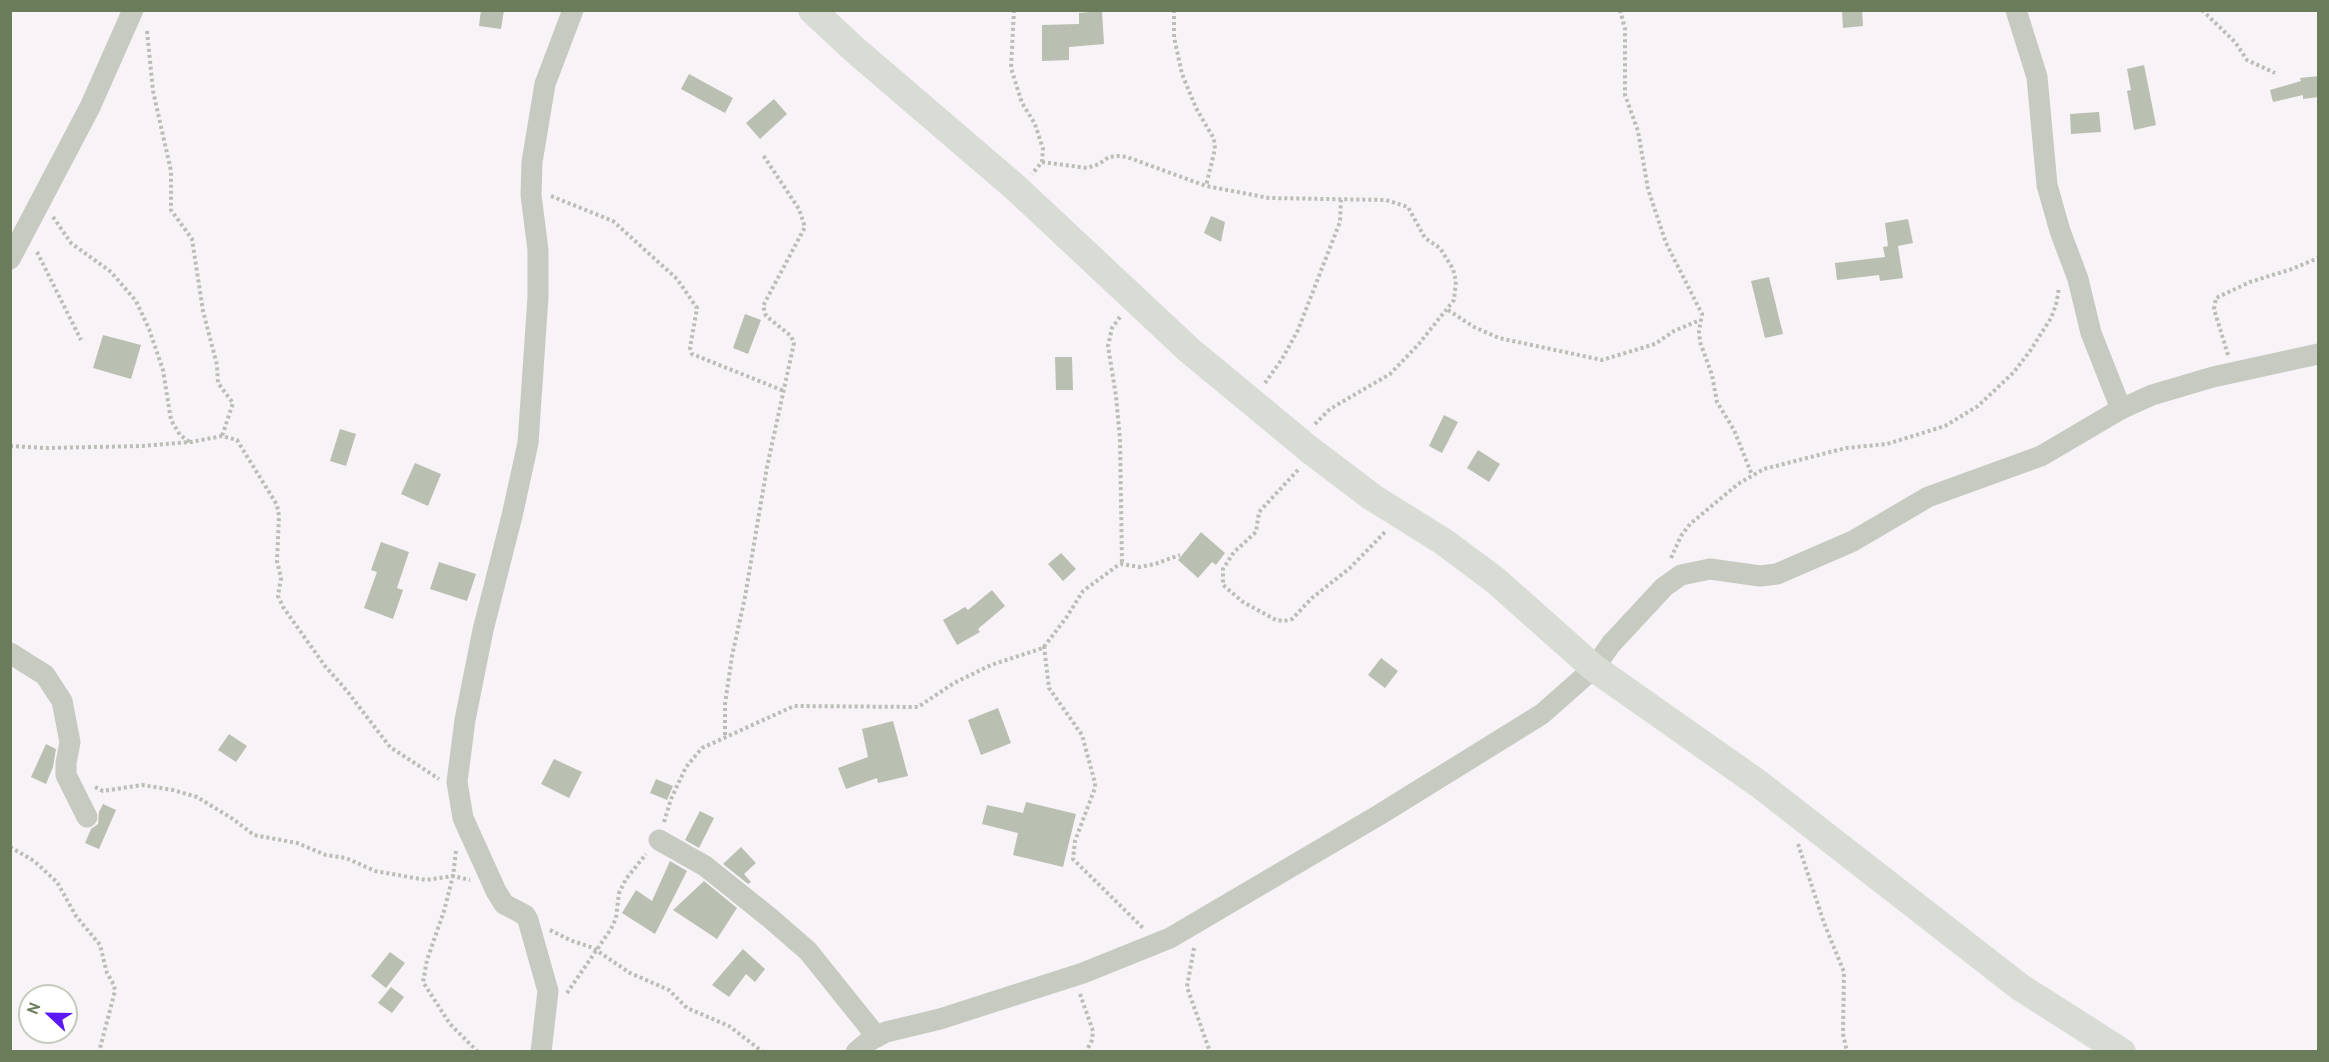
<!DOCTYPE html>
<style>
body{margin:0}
#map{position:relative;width:2329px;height:1062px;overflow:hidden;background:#f7f3f7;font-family:"PT Sans",sans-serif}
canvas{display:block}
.frame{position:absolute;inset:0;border:12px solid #6b7c5b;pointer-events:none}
.north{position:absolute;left:18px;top:984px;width:60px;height:60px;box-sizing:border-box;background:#fff;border:2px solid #c4cbbd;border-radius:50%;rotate:292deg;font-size:16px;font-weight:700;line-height:24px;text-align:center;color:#6b7c5b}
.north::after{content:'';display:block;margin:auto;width:21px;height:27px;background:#5b17f4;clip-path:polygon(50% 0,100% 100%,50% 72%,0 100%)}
</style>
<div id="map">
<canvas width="2329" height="1062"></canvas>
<div class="frame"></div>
<div class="north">N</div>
</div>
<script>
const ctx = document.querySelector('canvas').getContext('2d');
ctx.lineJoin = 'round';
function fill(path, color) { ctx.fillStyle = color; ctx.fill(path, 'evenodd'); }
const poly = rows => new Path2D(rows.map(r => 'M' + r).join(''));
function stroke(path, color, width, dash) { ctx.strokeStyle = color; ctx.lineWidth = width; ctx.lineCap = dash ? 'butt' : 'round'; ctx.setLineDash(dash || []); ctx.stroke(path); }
const building = poly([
 [481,10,504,10,501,29,479,26],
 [1842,10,1862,10,1863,26,1843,28],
 [1102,11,1104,44,1069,47,1069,60,1042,61,1042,25,1079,24,1079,13],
 [2144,65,2156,125,2134,130,2127,91,2131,90,2127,69],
 [689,74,733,98,725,113,681,89],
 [2319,76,2319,97,2303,99,2303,95,2273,102,2270,90,2301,81,2300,78],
 [774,99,787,114,760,139,746,123],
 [2099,112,2101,132,2071,134,2070,114],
 [1211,216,1225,222,1221,242,1204,233],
 [1908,219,1913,243,1898,246,1903,278,1880,281,1879,275,1837,280,1835,263,1885,257,1883,247,1888,246,1885,223],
 [1769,277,1783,334,1765,338,1751,281],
 [745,314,761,320,748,354,733,348],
 [103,335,141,345,131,379,93,368],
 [1055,357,1072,357,1073,390,1056,390],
 [1444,415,1458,422,1442,453,1429,446],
 [340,429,356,434,346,466,330,461],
 [1478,450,1500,464,1489,482,1467,468],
 [415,463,441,474,428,506,401,494],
 [1201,532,1225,553,1216,565,1212,562,1198,578,1178,560],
 [381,542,409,552,397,588,403,590,393,619,364,608,377,572,371,570],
 [1061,553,1076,569,1063,581,1048,564],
 [439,562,476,574,467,601,430,589],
 [992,590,1005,606,978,629,980,632,957,645,943,620,965,607,968,610],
 [1381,658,1398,671,1385,688,1368,675],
 [998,708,1011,743,981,755,968,720],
 [893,721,908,776,878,783,877,778,846,789,838,768,868,757,862,729],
 [229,734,247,746,236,762,218,750],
 [46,744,56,749,53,767,46,784,31,777],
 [554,759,582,772,569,798,541,784],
 [656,779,673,786,667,800,650,793],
 [1026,802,1076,814,1063,867,1013,855,1018,833,982,824,987,805,1023,813],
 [103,804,116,810,99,849,85,843,91,829,98,824,99,812],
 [700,811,714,818,699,848,685,840],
 [741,847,756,863,744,874,751,882,748,884,723,864],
 [670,861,687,871,655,934,622,913,636,890,652,901],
 [704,881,737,908,717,939,673,910],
 [743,949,765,969,755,982,746,974,729,997,712,985],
 [390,952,405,963,386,988,371,976],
 [391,987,404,997,392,1013,378,1003]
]);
const path = poly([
 [1014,10,1011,68,1022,103,1035,124,1043,149,1042,162,1032,174],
 [1174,10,1174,37,1182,74,1196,108,1214,139,1215,149,1206,186],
 [1620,10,1625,29,1625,95,1638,131,1648,189,1666,243,1702,314,1699,331,1700,342,1712,375,1717,402,1734,430,1752,475],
 [2202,10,2235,42,2247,60,2275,73],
 [147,31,153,91,171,171,171,210,192,239,203,311,217,365,218,383,233,403,222,436],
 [1042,162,1087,168,1099,164,1109,157,1117,156,1127,157,1206,186,1269,198,1386,200,1408,207,1425,238,1440,248,1453,269,1456,281,1454,300,1418,345,1390,374,1330,409,1314,425],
 [551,196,613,221,677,279,697,308,690,348,692,354,784,391],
 [53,217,71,243,111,272,136,301,149,329,163,370,171,420,180,435,190,442],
 [37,252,81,340],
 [1448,310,1474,327,1499,338,1602,360,1655,344,1674,331,1700,320],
 [1120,317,1112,328,1108,346,1116,396,1120,440,1122,564],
 [2228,355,2214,309,2216,298,2250,282,2292,269,2318,258],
 [1265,383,1282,359,1298,330,1340,222,1341,200],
 [10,446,46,448,142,446,191,442,222,436,237,440,277,505,279,516,277,561,281,578,278,596,283,607,325,666,347,691,390,747,439,779],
 [1298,470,1259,512,1256,532,1234,552,1223,569,1223,585,1243,602,1276,620,1284,621,1292,619,1312,598,1350,568,1385,532],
 [1671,558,1681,536,1690,524,1738,484,1764,469,1846,448,1887,444,1945,426,1978,406,2014,372,2030,351,2051,318,2056,305,2059,288],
 [1044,646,1049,688,1082,735,1095,783,1095,788,1075,841,1073,859,1144,929],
 [725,735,725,704,732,656,745,597,767,467,794,343,791,336,766,316,763,306,805,227,799,209,763,155],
 [95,787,103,791,142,785,173,790,197,797,233,819,254,835,297,843,326,855,346,858,375,871,426,880,453,876,470,880],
 [664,822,671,799,686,767,702,748,794,706,918,707,954,683,991,665,1043,648,1066,618,1083,591,1117,566,1122,564,1140,567,1155,564,1180,555],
 [1798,844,1824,923,1844,972,1843,1034,1847,1052],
 [10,847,34,861,57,882,76,916,100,945,107,973,114,985,115,991,99,1052],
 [456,851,453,876,444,911,427,960,423,982,450,1024,478,1052],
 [550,930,570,940,593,948,630,973,669,990,687,1008,729,1026,763,1052],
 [1194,948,1187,987,1210,1052],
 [567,993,611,929,616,918,619,893,626,879,646,854],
 [1080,994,1093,1031,1092,1040,1086,1052]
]);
const minor = poly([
 [2016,10,2037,77,2047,185,2060,231,2078,279,2091,333,2121,409],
 [10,259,90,107,133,10],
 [10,653,45,675,62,701,70,742,66,763,66,775,87,817],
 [659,840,705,866,770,918,808,951,877,1037],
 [541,1052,548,991,528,920,525,915,504,904,496,891,463,818,457,782,465,720,483,630,512,516,528,443,538,297,538,250,531,195,532,162,545,84,573,10],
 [856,1052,869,1041,886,1032,940,1019,1083,973,1170,938,1379,815,1542,714,1594,668,1611,644,1664,587,1681,575,1710,569,1760,576,1777,574,1853,541,1928,497,2041,456,2121,409,2152,395,2213,377,2318,354]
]);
const secondary = poly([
 [812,10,855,50,1016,188,1189,350,1310,450,1372,497,1444,542,1495,580,1594,668,1759,784,2020,987,2122,1052]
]);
fill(building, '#b9bfb1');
stroke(path, '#bbbeb7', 4, [3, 3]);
stroke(minor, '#c6cac1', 21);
stroke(secondary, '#d8dcd4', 28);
</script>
